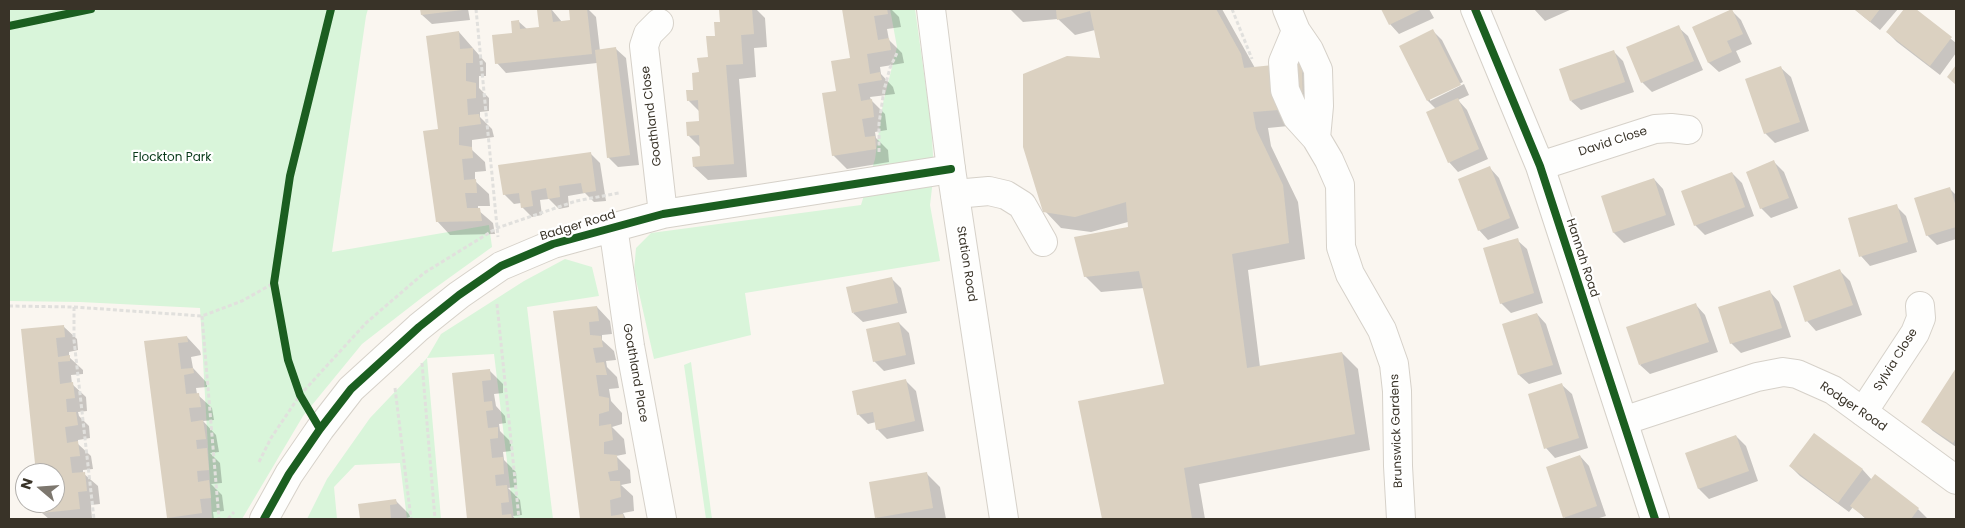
<!DOCTYPE html>
<style>
body{margin:0}
#map{position:relative;width:1965px;height:528px;overflow:hidden;background:#faf6f0;font-family:Poppins,sans-serif}
canvas{display:block}
.frame{position:absolute;inset:0;border:10px solid #393328;pointer-events:none}
.north{position:absolute;left:15px;top:463px;width:50px;height:50px;box-sizing:border-box;background:#fff;border:1px solid #b0ada9;border-radius:50%;rotate:288deg;font-size:14px;font-weight:700;line-height:20px;text-align:center;color:#393328}
.north::after{content:'';display:block;margin:auto;width:18px;height:22px;background:#7d776e;clip-path:polygon(50% 0,100% 100%,50% 72%,0 100%)}
</style>
<div id="map">
<canvas width="1965" height="528"></canvas>
<div class="frame"></div>
<div class="north">N</div>
</div>
<script>
const ctx = document.querySelector('canvas').getContext('2d');
ctx.lineJoin = 'round';
function fill(path, color) { ctx.fillStyle = color; ctx.fill(path, 'evenodd'); }
const poly = rows => new Path2D(rows.map(r => 'M' + r).join(''));
function stroke(path, color, width, dash) { ctx.strokeStyle = color; ctx.lineWidth = width; ctx.lineCap = dash ? 'butt' : 'round'; ctx.setLineDash(dash || []); ctx.stroke(path); }
function label(font, color, halo, rows, align = 'center') {
  ctx.font = font + ' Poppins,sans-serif'; ctx.lineWidth = 4.5; ctx.setLineDash([]); ctx.textBaseline = 'middle'; ctx.strokeStyle = halo; ctx.fillStyle = color; for (const [text, x, y, turn = 0] of rows) {
    ctx.save(); ctx.translate(x, y); ctx.rotate((+turn || 0) * Math.PI / 180); ctx.textAlign = isNaN(turn) ? turn : align; if (halo) ctx.strokeText(text, 0, 0); ctx.fillText(text, 0, 0); ctx.restore();
  }
}
const green = poly([
 [9,9,368,9,366,16,332,252,489,225,492,247,424,296,362,344,303,416,242,519,212,519,200,308,80,302,9,301],
 [890,9,915,9,931,123,934,171,930,205,940,261,745,293,751,335,654,359,634,271,636,248,651,233,861,205,875,159,883,103,897,47],
 [565,259,592,267,599,296,527,307,553,519,514,519,494,354,427,358,441,519,407,519,400,463,355,465,334,487,337,519,307,519,327,479,370,418,427,358,441,334,524,281],
 [691,362,712,519,706,519,684,365]
]);
const shadow = poly([
 [421,9,468,9,470,20,432,24,422,15],
 [570,9,588,9,596,17,600,51,616,49,626,58,639,165,618,167,608,157,597,63,506,73,497,63,513,34,518,21,527,29,540,28,538,11,552,10,562,22,571,21],
 [721,9,756,9,765,18,767,47,754,48,756,77,739,79,747,177,708,180,694,167,702,157,701,148,688,135,701,122,700,112,688,100,695,91,700,73,709,58,722,23],
 [844,9,891,9,899,17,901,27,887,29,889,40,902,53,904,63,880,67,881,74,893,87,895,94,870,97,871,100,885,114,887,130,875,132,876,138,888,150,889,162,847,169,833,155,837,92,852,59],
 [1010,9,1222,9,1255,68,1301,63,1317,79,1319,123,1268,128,1271,146,1298,202,1305,259,1248,270,1260,367,1342,353,1358,369,1370,450,1199,484,1205,519,1103,519,1080,402,1166,385,1144,288,1101,292,1085,276,1129,228,1128,222,1091,232,1061,228,1045,211,1102,60,1095,30,1075,35,1058,19,1023,22],
 [1382,9,1429,9,1434,18,1399,34,1390,24],
 [1534,9,1572,9,1545,21],
 [1854,9,1898,9,1880,30],
 [1905,9,1914,9,1956,43,1956,53,1940,75,1897,42,1887,32],
 [1731,10,1741,20,1752,44,1736,51,1741,62,1719,72,1709,63,1693,28],
 [1678,27,1688,36,1703,70,1652,92,1642,82],
 [1433,31,1442,40,1463,82,1430,99,1430,101,1464,84,1469,95,1458,100,1467,110,1488,159,1458,172,1449,162,1436,109,1428,101,1401,47],
 [459,32,486,63,486,76,479,76,479,88,489,98,489,111,480,112,480,117,492,129,494,137,472,140,472,150,485,162,486,171,475,172,475,181,489,194,490,206,478,206,478,210,493,223,495,234,450,235,437,221,439,130],
 [1613,51,1623,61,1634,92,1581,110,1571,101],
 [1781,68,1791,77,1809,131,1775,143,1765,133],
 [590,153,600,163,606,201,594,202,585,193,568,196,569,207,559,209,549,199,540,200,542,215,532,217,522,207,521,203,514,204,504,194],
 [1774,162,1784,172,1798,208,1771,218,1761,208],
 [1490,168,1499,178,1519,228,1488,240,1479,230],
 [1732,173,1742,183,1754,216,1705,235,1695,225],
 [1654,179,1663,189,1675,225,1624,243,1614,233,1602,197],
 [1950,189,1956,195,1956,239,1937,245,1927,235],
 [1896,206,1906,216,1917,252,1870,266,1861,256],
 [1517,240,1527,249,1543,303,1511,313,1501,303],
 [1840,271,1850,281,1862,315,1816,331,1807,321],
 [891,278,901,288,907,313,863,322,853,313],
 [1770,292,1779,302,1791,337,1741,353,1731,343],
 [1696,305,1705,315,1718,352,1650,374,1640,365],
 [597,307,610,321,612,334,602,335,602,340,614,351,616,360,606,361,607,367,617,377,619,388,609,389,611,401,622,413,622,424,612,427,624,439,626,454,616,456,630,470,631,483,621,485,633,496,634,511,623,513,626,519,581,519,554,312],
 [1537,314,1546,324,1562,374,1529,384,1519,375],
 [899,323,909,333,915,364,884,371,874,361],
 [63,326,77,339,78,350,69,352,69,357,83,370,83,374,71,375,72,384,86,397,87,411,78,412,79,416,89,426,90,438,78,440,78,444,91,456,93,469,83,470,83,473,98,486,100,504,91,505,92,519,49,519,42,513,41,503,55,503,55,473,38,473,22,330],
 [187,337,200,351,201,355,191,357,193,368,207,383,207,387,196,388,197,394,212,408,214,420,203,421,216,435,219,452,210,453,220,463,222,483,211,484,222,495,224,511,213,512,214,519,170,519,168,517,146,343],
 [489,370,503,384,503,393,494,394,496,406,505,416,506,423,499,424,500,431,511,442,511,451,503,452,504,460,516,472,517,487,508,488,520,500,522,515,513,516,515,519,469,519,453,374],
 [1956,370,1956,447,1933,431,1923,422],
 [906,381,916,391,924,431,887,439,877,429,876,422,868,424,858,414],
 [1562,385,1572,394,1588,448,1555,458,1546,448],
 [1814,434,1863,470,1872,480,1875,476,1918,509,1928,519,1866,519,1853,507,1849,512,1800,476,1790,466],
 [1736,436,1746,446,1758,481,1709,499,1699,489,1687,454],
 [1580,456,1589,466,1606,516,1596,519,1566,519,1564,517],
 [927,474,940,487,946,519,878,519,876,517],
 [396,501,409,514,410,517,403,519,361,519,360,506]
]);
const building = poly([
 [420,9,462,9,462,10,421,15],
 [551,9,553,22,570,20,569,9,587,9,592,54,495,64,492,35,512,33,511,21,519,20,520,29,539,27,537,10],
 [719,9,752,9,754,34,741,35,743,64,726,65,734,164,693,167,692,157,700,156,699,135,687,136,686,122,699,121,698,100,687,101,686,90,693,90,692,73,699,72,697,58,708,57,706,36,715,36,714,22,720,22],
 [842,9,887,9,888,14,874,16,878,40,889,38,891,50,867,54,870,74,880,72,882,80,858,84,861,101,872,99,874,117,862,119,865,137,875,136,876,149,832,156,822,93,836,91,831,61,850,58],
 [1056,9,1216,9,1241,54,1244,68,1302,62,1303,108,1253,112,1256,129,1283,185,1289,243,1232,254,1247,368,1342,352,1355,434,1184,468,1192,519,1102,519,1078,401,1164,384,1139,271,1084,277,1074,237,1128,227,1126,202,1075,217,1043,212,1023,147,1023,74,1067,56,1100,58,1090,11,1057,20],
 [1381,9,1422,9,1389,25],
 [1732,9,1743,34,1727,41,1732,52,1708,63,1692,27],
 [1854,9,1880,9,1870,22],
 [1904,9,1916,9,1952,37,1930,66,1886,32],
 [1679,25,1694,61,1641,83,1626,47],
 [1433,29,1461,85,1427,101,1399,46],
 [459,31,460,49,473,48,473,63,466,63,466,81,476,83,476,98,467,99,468,115,479,114,481,124,459,127,459,145,472,147,473,158,462,159,464,180,476,179,477,193,465,193,467,208,480,208,482,221,436,222,423,131,438,129,426,36],
 [616,47,630,155,607,158,595,50],
 [1614,50,1625,82,1570,101,1559,69],
 [1956,65,1956,85,1947,77],
 [1781,66,1800,122,1764,134,1745,79],
 [1458,98,1479,149,1448,163,1426,112],
 [591,152,596,191,583,193,581,183,559,186,560,197,548,199,546,188,531,191,533,206,521,208,519,193,503,195,498,165],
 [1774,160,1789,198,1760,209,1746,172],
 [1490,166,1510,218,1478,231,1458,179],
 [1732,172,1745,207,1694,226,1681,191],
 [1654,178,1666,215,1613,233,1601,196],
 [1950,187,1956,207,1956,227,1926,236,1914,198],
 [1897,204,1908,242,1859,257,1848,218],
 [1518,238,1534,293,1500,304,1483,248],
 [1840,269,1853,305,1805,322,1793,286],
 [892,277,898,303,852,313,846,287],
 [1770,290,1782,328,1730,344,1718,307],
 [1696,303,1709,342,1639,365,1626,327],
 [597,306,599,321,589,322,590,335,601,336,603,347,593,348,596,363,604,362,607,375,596,375,599,396,609,398,609,411,599,414,599,426,611,424,613,440,604,442,604,454,617,455,618,470,608,472,610,481,620,481,621,497,610,500,611,516,623,514,624,519,580,519,553,311],
 [1537,313,1553,365,1518,375,1502,324],
 [899,322,906,355,873,362,866,329],
 [64,325,65,337,56,338,58,357,70,355,70,361,58,362,60,384,73,382,75,398,66,399,67,412,76,412,78,425,65,427,67,443,78,441,80,456,70,457,72,473,85,472,87,491,78,492,80,509,41,513,40,503,55,503,55,473,36,473,21,329],
 [187,336,188,342,178,343,181,369,193,368,194,373,184,375,186,394,199,393,201,407,189,408,191,422,203,420,206,439,196,440,197,449,207,448,209,470,197,471,198,482,209,480,211,498,200,499,202,513,167,518,144,341],
 [1956,368,1956,438,1953,443,1921,422],
 [490,369,491,380,482,381,484,402,492,401,493,410,486,411,488,428,498,427,498,438,490,439,492,458,503,457,504,474,495,475,496,486,507,485,509,502,501,503,502,515,511,514,512,519,467,519,452,373],
 [906,379,915,421,876,430,873,412,857,415,852,391],
 [1562,383,1579,438,1544,449,1528,394],
 [1814,433,1863,469,1838,503,1789,466],
 [1736,435,1749,471,1698,489,1685,453],
 [1580,455,1597,506,1563,518,1546,467],
 [927,472,933,508,875,518,869,482],
 [1875,474,1919,508,1911,519,1867,519,1850,506],
 [396,499,397,504,390,505,391,519,360,519,358,504]
]);
const path = poly([
 [476,9,498,237],
 [1232,9,1252,59],
 [879,152,879,124,884,90,890,68,897,53],
 [497,304,519,519],
 [9,306,74,307,202,316,242,301,274,283],
 [74,307,74,340,94,519],
 [202,316,219,519],
 [422,363,435,519],
 [395,388,411,519],
 [259,462,271,438,300,395,366,323,424,273,497,228,576,201,619,193],
 [228,519,234,512]
]);
const minor = poly([
 [1287,9,1296,31,1309,50,1318,70,1319,106,1316,138,1329,160,1340,185,1341,247,1350,274,1382,330,1394,364,1397,391,1398,466,1401,519],
 [1475,9,1540,166,1655,519],
 [659,23,648,34,644,46,663,214],
 [1296,31,1283,62,1285,90,1297,117,1316,138],
 [1540,166,1655,129,1671,128,1688,130],
 [955,194,989,191,1006,195,1022,205,1043,242],
 [613,226,630,346,662,519],
 [1863,412,1915,333,1921,318,1920,306],
 [1623,421,1757,377,1783,372,1797,374,1833,390,1956,480],
 [264,519,289,474,320,429,351,389,419,327,459,295,501,266,553,244,663,214,951,169]
]);
const major = poly([
 [931,9,951,169,1004,519]
]);
const cycleway = poly([
 [1475,9,1540,166,1655,519],
 [9,26,91,9],
 [320,429,300,395,288,360,274,283,290,176,331,9],
 [264,519,289,474,320,429,351,389,419,327,459,295,501,266,553,244,663,214,951,169]
]);
const streetNames = [
 ["Goathland Close",652,116,-97],
 ["David Close",1613,142,-18],
 ["Badger Road",578,226,-17],
 ["Hannah Road",1582,258,72],
 ["Station Road",966,264,81],
 ["Sylvia Close",1896,360,-58],
 ["Goathland Place",635,373,80],
 ["Rodger Road",1853,407,34],
 ["Brunswick Gardens",1397,431,-92]
];
const parkNames = [
 ["Flockton Park",172,158]
];
fill(green, '#d9f5da');
fill(shadow, '#0003');
fill(building, '#dbd1c1');
stroke(minor, '#d6d1c9', 30);
stroke(major, '#d6d1c9', 30);
stroke(path, '#e1e0dd', 3, [4, 2.5]);
stroke(minor, '#fefefd', 28);
stroke(major, '#fefefd', 28);
stroke(cycleway, '#1b5e20', 8);
label('12px', '#393328', '#fff', streetNames);
label('12px', '#063818', '#fff', parkNames);
</script>
